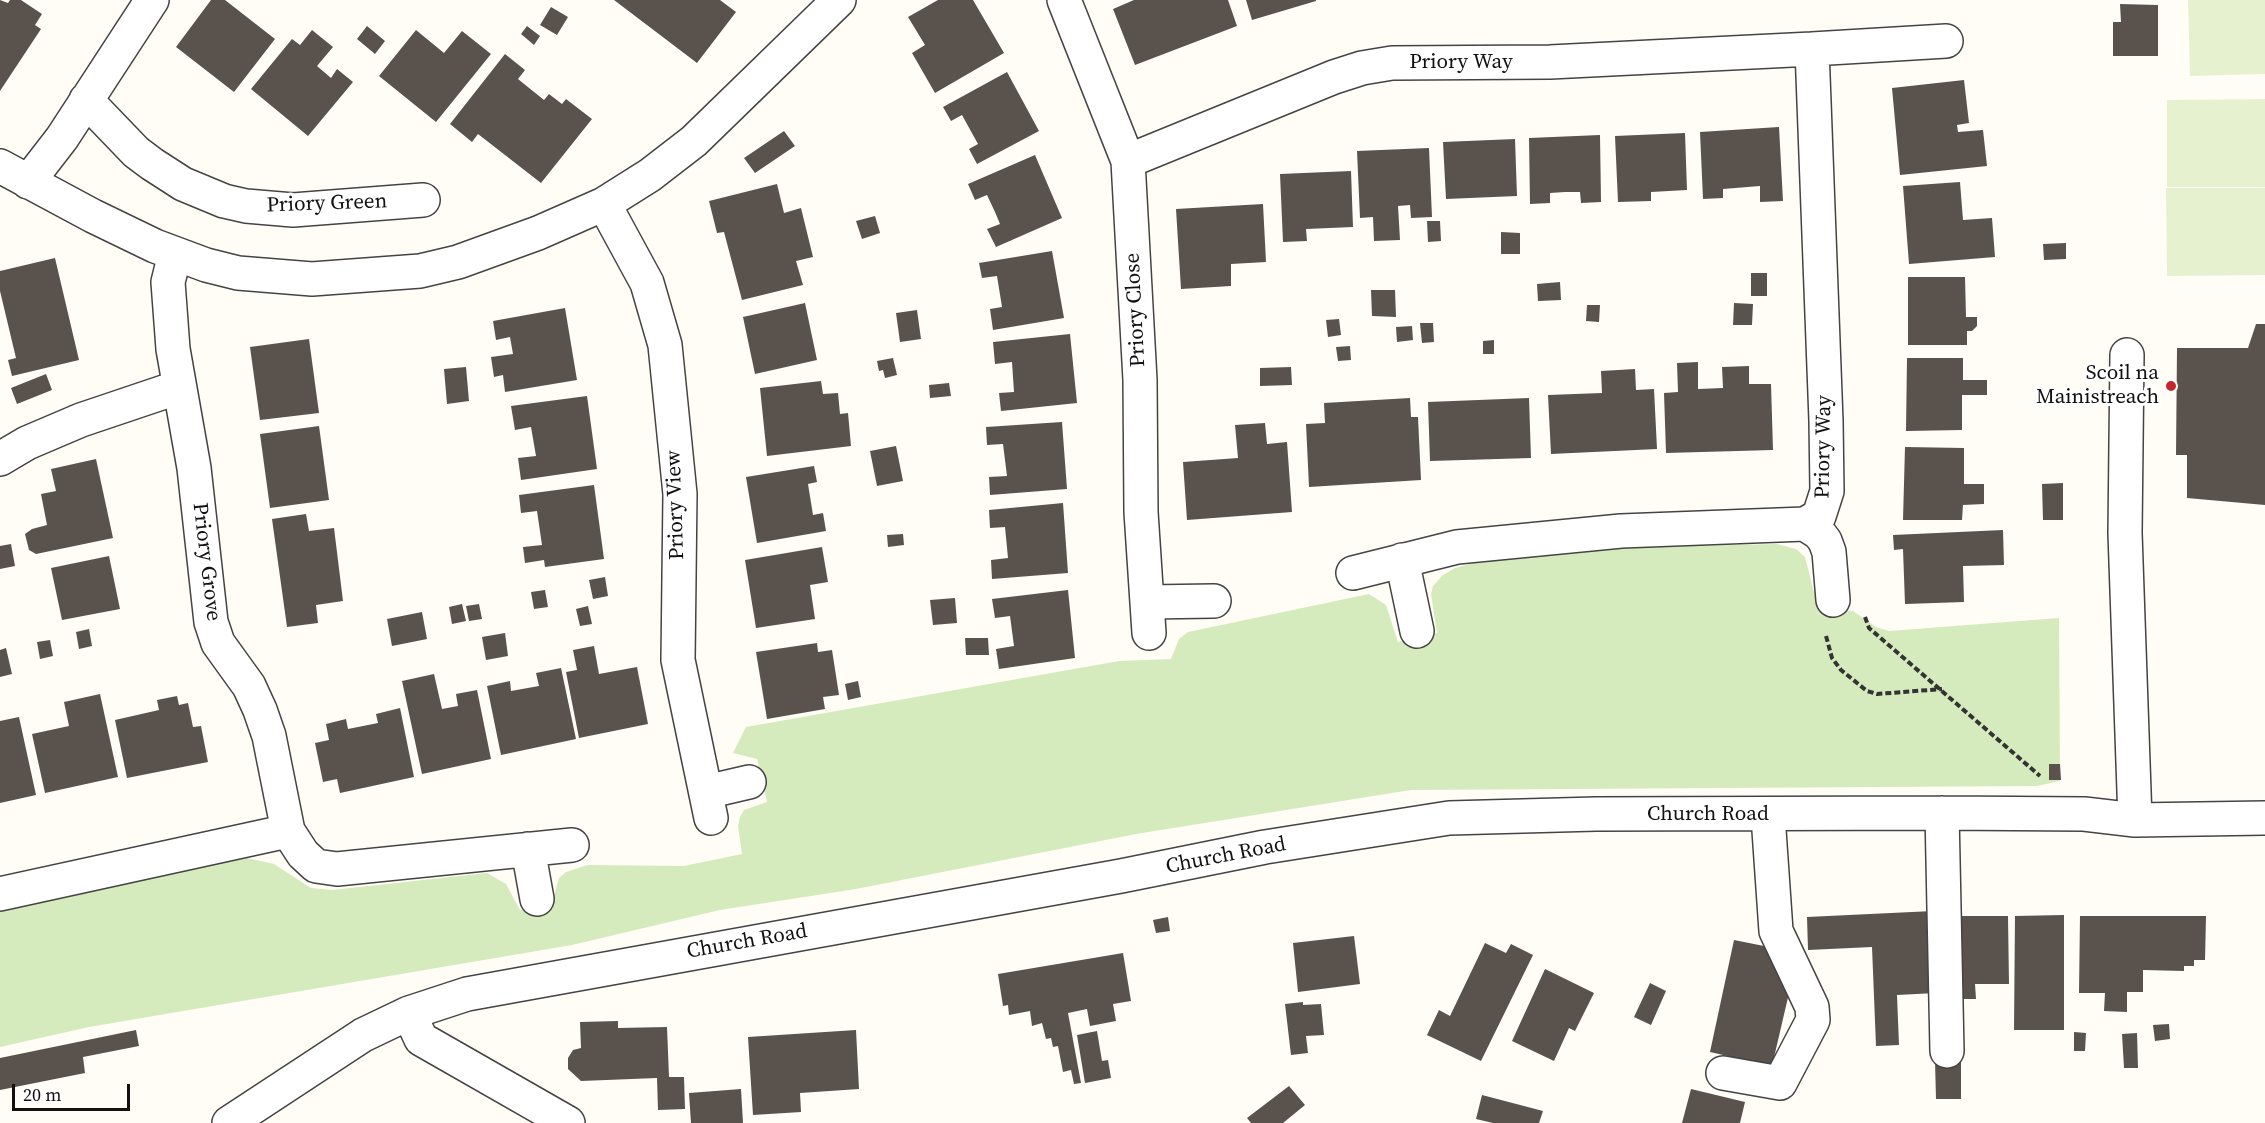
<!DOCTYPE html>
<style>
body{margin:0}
#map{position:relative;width:2265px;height:1123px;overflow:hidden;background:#fffdf5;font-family:"Source Serif 4",serif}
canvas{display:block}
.scale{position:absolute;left:12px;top:1084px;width:118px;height:27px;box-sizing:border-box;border:3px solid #111;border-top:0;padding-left:8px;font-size:18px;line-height:21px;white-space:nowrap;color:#111;-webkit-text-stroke:4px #fff;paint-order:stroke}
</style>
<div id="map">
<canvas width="2265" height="1123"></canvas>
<div class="scale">20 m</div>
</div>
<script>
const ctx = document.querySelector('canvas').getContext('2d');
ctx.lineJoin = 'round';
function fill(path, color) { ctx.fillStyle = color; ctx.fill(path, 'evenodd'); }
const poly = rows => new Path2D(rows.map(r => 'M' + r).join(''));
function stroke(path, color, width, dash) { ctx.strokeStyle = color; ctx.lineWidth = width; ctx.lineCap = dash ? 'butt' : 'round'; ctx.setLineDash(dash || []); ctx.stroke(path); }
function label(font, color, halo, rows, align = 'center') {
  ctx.font = font + ' "Source Serif 4",serif'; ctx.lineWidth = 6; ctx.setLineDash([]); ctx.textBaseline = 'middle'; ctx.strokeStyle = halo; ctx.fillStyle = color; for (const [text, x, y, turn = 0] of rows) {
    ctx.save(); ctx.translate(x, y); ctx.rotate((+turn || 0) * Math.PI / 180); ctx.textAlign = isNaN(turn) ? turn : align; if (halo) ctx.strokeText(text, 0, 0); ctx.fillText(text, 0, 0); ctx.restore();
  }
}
const green = poly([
 [1777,544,1796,549,1805,557,1818,608,1853,611,1876,627,1889,631,2059,618,2060,781,2037,786,1411,790,1136,834,856,889,720,910,572,945,89,1027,0,1047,0,908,247,858,274,864,311,888,332,890,487,873,506,884,520,910,551,906,559,878,566,872,587,865,684,866,742,854,738,826,740,817,744,810,767,802,757,759,733,753,746,727,1119,661,1171,659,1179,639,1188,632,1369,594,1386,605,1398,642,1437,633,1431,594,1433,586,1443,575,1455,568,1484,560,1568,549]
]);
const pitch = poly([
 [2188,0,2265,0,2265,74,2190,76],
 [2265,99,2265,187,2167,187,2167,100],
 [2166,188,2265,188,2265,275,2167,276]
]);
const building = poly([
 [0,0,8,3,10,0,21,0,42,14,35,25,41,29,0,91],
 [211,0,225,0,275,39,234,92,176,47],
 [614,0,720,0,736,12,697,63],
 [938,0,973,0,1004,53,935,93,912,53,925,45,908,17],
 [1134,0,1228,0,1237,26,1135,65,1113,9],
 [1246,0,1316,0,1316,1,1252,20],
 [2120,4,2158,5,2158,56,2113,56,2113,22,2121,22],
 [551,7,568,17,557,35,540,25],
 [367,26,385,41,375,54,357,39],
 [527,26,540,36,534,45,521,34],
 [312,30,333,47,317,66,331,78,337,69,353,82,308,136,251,89,292,39,300,45],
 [416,30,444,53,462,31,491,54,436,122,379,76],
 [505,54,525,70,518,79,544,100,549,94,562,104,566,99,592,119,541,183,478,134,472,142,450,124],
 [1007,72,1039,131,977,164,969,149,978,144,962,115,951,121,943,107],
 [1964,80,1969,123,1957,125,1958,132,1983,130,1987,166,1900,175,1892,88],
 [1779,127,1783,201,1760,202,1760,186,1723,189,1723,198,1703,199,1700,132],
 [784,131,795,146,755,173,744,158],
 [1685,133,1687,190,1651,192,1651,201,1618,202,1615,136],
 [1600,135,1601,202,1581,203,1580,192,1565,192,1550,193,1550,203,1530,204,1529,138],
 [1515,139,1517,196,1446,199,1443,142],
 [1429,148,1432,217,1411,218,1410,205,1398,206,1400,240,1374,241,1373,217,1360,218,1357,151],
 [1035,155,1062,218,996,247,987,229,1000,224,995,212,987,195,975,200,968,184],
 [1351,171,1353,227,1306,229,1307,241,1283,242,1280,174],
 [1960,182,1963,220,1992,218,1995,257,1909,264,1903,186],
 [777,184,784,213,801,208,813,257,796,261,803,285,742,300,724,232,717,233,709,201],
 [1263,204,1266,262,1231,264,1231,286,1181,289,1176,209],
 [875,216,880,233,862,239,856,221],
 [1427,221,1440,221,1441,241,1428,242],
 [1501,232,1520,233,1520,254,1501,254],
 [2066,243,2066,259,2044,260,2043,244],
 [1052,251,1064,318,993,330,990,309,1002,307,997,276,982,278,979,263],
 [55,258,79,360,12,376,8,360,16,358,0,291,0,271],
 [1751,273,1767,273,1767,296,1751,296],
 [1908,277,1965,277,1966,317,1977,317,1977,326,1972,331,1967,331,1967,345,1908,345],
 [1560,282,1561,300,1538,301,1537,284],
 [1371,290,1395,290,1396,317,1372,316],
 [805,303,817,360,755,374,743,317],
 [1734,303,1753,304,1752,325,1733,325],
 [1587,305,1600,305,1599,322,1586,321],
 [565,308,577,380,505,392,503,375,494,377,491,357,513,354,510,337,496,340,493,321],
 [917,310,921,339,900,342,896,313],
 [1339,319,1341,335,1328,337,1326,320],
 [1420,323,1433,323,1434,342,1422,343],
 [2256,324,2265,324,2265,505,2187,498,2187,455,2176,455,2177,348,2248,348],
 [1412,326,1413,340,1397,342,1396,327],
 [1070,334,1077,403,1001,411,999,393,1014,392,1012,362,995,364,993,342],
 [309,339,319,413,260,420,250,347],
 [1494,340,1494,354,1483,354,1483,341],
 [1350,346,1351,360,1338,361,1336,347],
 [893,358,897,375,885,378,883,370,879,371,877,361],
 [1907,358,1963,358,1963,380,1987,380,1987,395,1962,395,1962,430,1906,431],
 [1698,362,1698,389,1723,388,1722,367,1749,366,1749,384,1771,384,1773,450,1666,453,1664,393,1678,392,1677,363],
 [466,367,469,401,447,404,444,369],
 [1291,367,1292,385,1260,386,1260,368],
 [1635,369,1636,390,1654,389,1657,449,1551,454,1548,395,1602,393,1601,371],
 [46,374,52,390,17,404,11,388],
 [821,381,823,394,838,393,840,414,848,413,851,446,767,456,760,388],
 [949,383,951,396,930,398,929,385],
 [587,396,597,469,521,480,518,458,536,456,531,427,515,430,511,406],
 [1410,398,1411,417,1418,417,1421,480,1309,487,1306,424,1325,423,1324,403],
 [1529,398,1531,458,1430,461,1428,402],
 [1062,422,1067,489,990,495,989,477,1007,476,1003,444,987,445,986,427],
 [1265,423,1267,444,1287,442,1292,512,1187,520,1183,462,1238,458,1235,425],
 [319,426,329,500,270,508,260,434],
 [896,446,903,481,877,486,870,451],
 [1905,447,1964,448,1964,484,1984,484,1984,504,1963,505,1962,520,1903,520],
 [96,459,113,538,36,554,29,550,25,534,32,529,47,525,41,494,56,491,51,469],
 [814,466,817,482,808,484,813,515,823,513,826,531,757,543,746,477],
 [2063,483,2063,520,2043,520,2042,484],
 [594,485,604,559,545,567,544,560,525,563,523,547,542,545,537,511,521,513,519,495],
 [1063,503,1068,573,992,579,991,560,1008,558,1005,527,990,528,989,510],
 [306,514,309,531,334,528,343,601,316,605,318,623,287,627,272,519],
 [2003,530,2004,565,1963,566,1964,602,1905,604,1903,549,1894,550,1893,535],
 [903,534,904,545,888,547,887,535],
 [11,544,15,566,0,569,0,546],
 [822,547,828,582,810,585,815,619,756,628,745,560],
 [109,556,120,609,62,620,51,568],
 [605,577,608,596,593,599,589,580],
 [545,590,548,607,534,609,531,592],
 [1068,590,1075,658,999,669,996,649,1014,646,1010,616,995,618,992,599],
 [955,598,957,623,933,625,930,600],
 [462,604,466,621,452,624,449,607],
 [479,604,482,619,469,621,466,606],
 [588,606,592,624,580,626,576,609],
 [422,612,427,639,392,646,387,619],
 [89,629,92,646,79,649,76,632],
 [505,633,508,656,486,660,482,637],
 [965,638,988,638,989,655,966,655],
 [50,640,53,656,40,659,37,642],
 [817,643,818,652,832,650,839,695,823,697,825,709,767,719,756,652],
 [594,646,599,674,637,667,648,724,579,738,566,672,577,670,573,650],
 [6,648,12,674,0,677,0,650],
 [561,668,576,739,501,755,487,686,510,681,511,691,539,686,536,673],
 [434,674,442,709,458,706,456,694,477,690,491,759,422,774,402,681],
 [858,681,861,697,848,700,845,684],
 [100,694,118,777,45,793,32,734,69,726,64,702],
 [177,696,179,705,188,703,193,727,201,726,208,762,127,778,115,720,159,710,157,700],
 [400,708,414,777,340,793,337,779,323,782,315,743,329,740,326,724,346,719,348,729,378,723,376,714],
 [19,717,36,795,0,803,0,721],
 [2049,764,2060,764,2061,780,2049,780],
 [1933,911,1936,993,1897,995,1899,1045,1876,1046,1872,947,1808,950,1807,917],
 [2064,915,2064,1030,2014,1030,2015,916],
 [1956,916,2008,916,2009,984,1975,984,1976,999,1956,999],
 [2080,916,2206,916,2205,960,2194,960,2194,966,2184,966,2184,971,2143,970,2143,992,2127,992,2127,1012,2104,1011,2105,993,2079,993],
 [1168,917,1170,931,1156,933,1153,920],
 [1354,936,1360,984,1298,992,1293,943],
 [1734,940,1769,947,1779,959,1776,972,1793,976,1772,1066,1710,1052],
 [1485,943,1506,953,1511,944,1533,955,1481,1061,1427,1035,1439,1010,1450,1016],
 [1123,953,1131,1001,1113,1004,1116,1021,1090,1026,1087,1009,1068,1013,1081,1083,1074,1084,1071,1070,1063,1072,1058,1046,1053,1047,1051,1038,1046,1039,1042,1023,1032,1026,1030,1011,1009,1015,1008,1005,1003,1006,998,974],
 [1545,969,1594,993,1575,1031,1569,1028,1554,1061,1512,1041],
 [1650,983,1666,991,1651,1025,1634,1017],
 [1303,1002,1303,1005,1321,1004,1324,1035,1306,1036,1308,1053,1291,1055,1285,1004],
 [618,1021,618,1028,667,1027,669,1077,684,1077,685,1109,658,1110,657,1078,581,1081,568,1069,568,1058,573,1050,581,1048,580,1022],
 [2169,1024,2170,1039,2155,1041,2153,1025],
 [136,1030,139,1046,83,1057,85,1073,0,1090,0,1058],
 [856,1030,859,1089,800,1093,801,1112,753,1115,748,1037],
 [1097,1031,1102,1061,1108,1060,1111,1078,1085,1083,1077,1035],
 [2074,1032,2086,1033,2085,1051,2074,1051],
 [2137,1033,2138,1068,2124,1068,2122,1034],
 [1935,1061,1961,1061,1961,1099,1936,1099],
 [1289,1086,1305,1105,1283,1123,1251,1123,1247,1118],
 [741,1089,743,1123,691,1123,689,1093],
 [1691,1089,1745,1102,1740,1123,1682,1123],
 [1482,1095,1543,1111,1539,1123,1493,1123,1476,1119]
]);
const path = poly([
 [1865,617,1869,628,2040,776],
 [1826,636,1832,658,1841,670,1867,691,1877,694,1942,689]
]);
const minor = poly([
 [1064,0,1128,161,1140,380,1141,512,1149,633],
 [1812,49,1946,41],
 [86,100,136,152,152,164,183,184,224,201,246,206,293,210,423,200],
 [1128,161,1334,77,1362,68,1392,63,1550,62,1812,49,1826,421,1827,491,1819,516,1805,524,1621,531,1457,547,1353,573],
 [0,166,93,216,155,246,206,265,238,273,312,279,420,271,458,262,538,233,604,204,650,175,694,141,839,0],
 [28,182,62,138,152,0],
 [604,204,647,283,665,345,680,494,678,660,711,818],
 [175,254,168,282,173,349,194,468,211,622,218,643,249,686,260,710,269,736,288,831,303,854,316,866,337,869,572,845],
 [2127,355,2125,533,2135,820],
 [0,459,27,443,81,420,179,387],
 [1805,524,1819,533,1825,541,1829,552,1833,600],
 [1402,560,1417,631],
 [1147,602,1214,601],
 [706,792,749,782],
 [1942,813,1947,1051],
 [528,849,537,899],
 [0,894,288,831],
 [409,1013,421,1039,568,1123],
 [1723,1073,1780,1083,1813,1020,1812,1007,1776,931,1768,816],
 [229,1123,363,1035,409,1013,467,994,1121,876,1265,847,1449,818,1596,814,1942,813,2084,814,2135,820,2265,818]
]);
const markers = [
 [2171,386,6,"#c4262e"]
];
const streetNames = [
 ["Priory Way",1461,63],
 ["Priory Green",327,204,-2],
 ["Priory Close",1136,310,-93],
 ["Priory Way",1824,447,-89],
 ["Priory View",676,505,-92],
 ["Priory Grove",206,562,83],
 ["Church Road",1708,815],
 ["Church Road",1226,856,-11],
 ["Church Road",747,942,-10]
];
const poiNames = [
 ["Scoil na",2159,374],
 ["Mainistreach",2159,398]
];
fill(green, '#d5ebbd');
fill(pitch, '#e6f2cf');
fill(building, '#5a524d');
stroke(minor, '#444', 36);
stroke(path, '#333', 4, [6, 3]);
stroke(minor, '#fff', 33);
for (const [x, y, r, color] of markers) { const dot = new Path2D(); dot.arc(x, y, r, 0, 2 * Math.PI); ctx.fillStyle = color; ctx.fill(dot); stroke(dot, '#fff', 2); }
label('21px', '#111', '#fff', streetNames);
label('21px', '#111', '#fff', poiNames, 'right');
</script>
